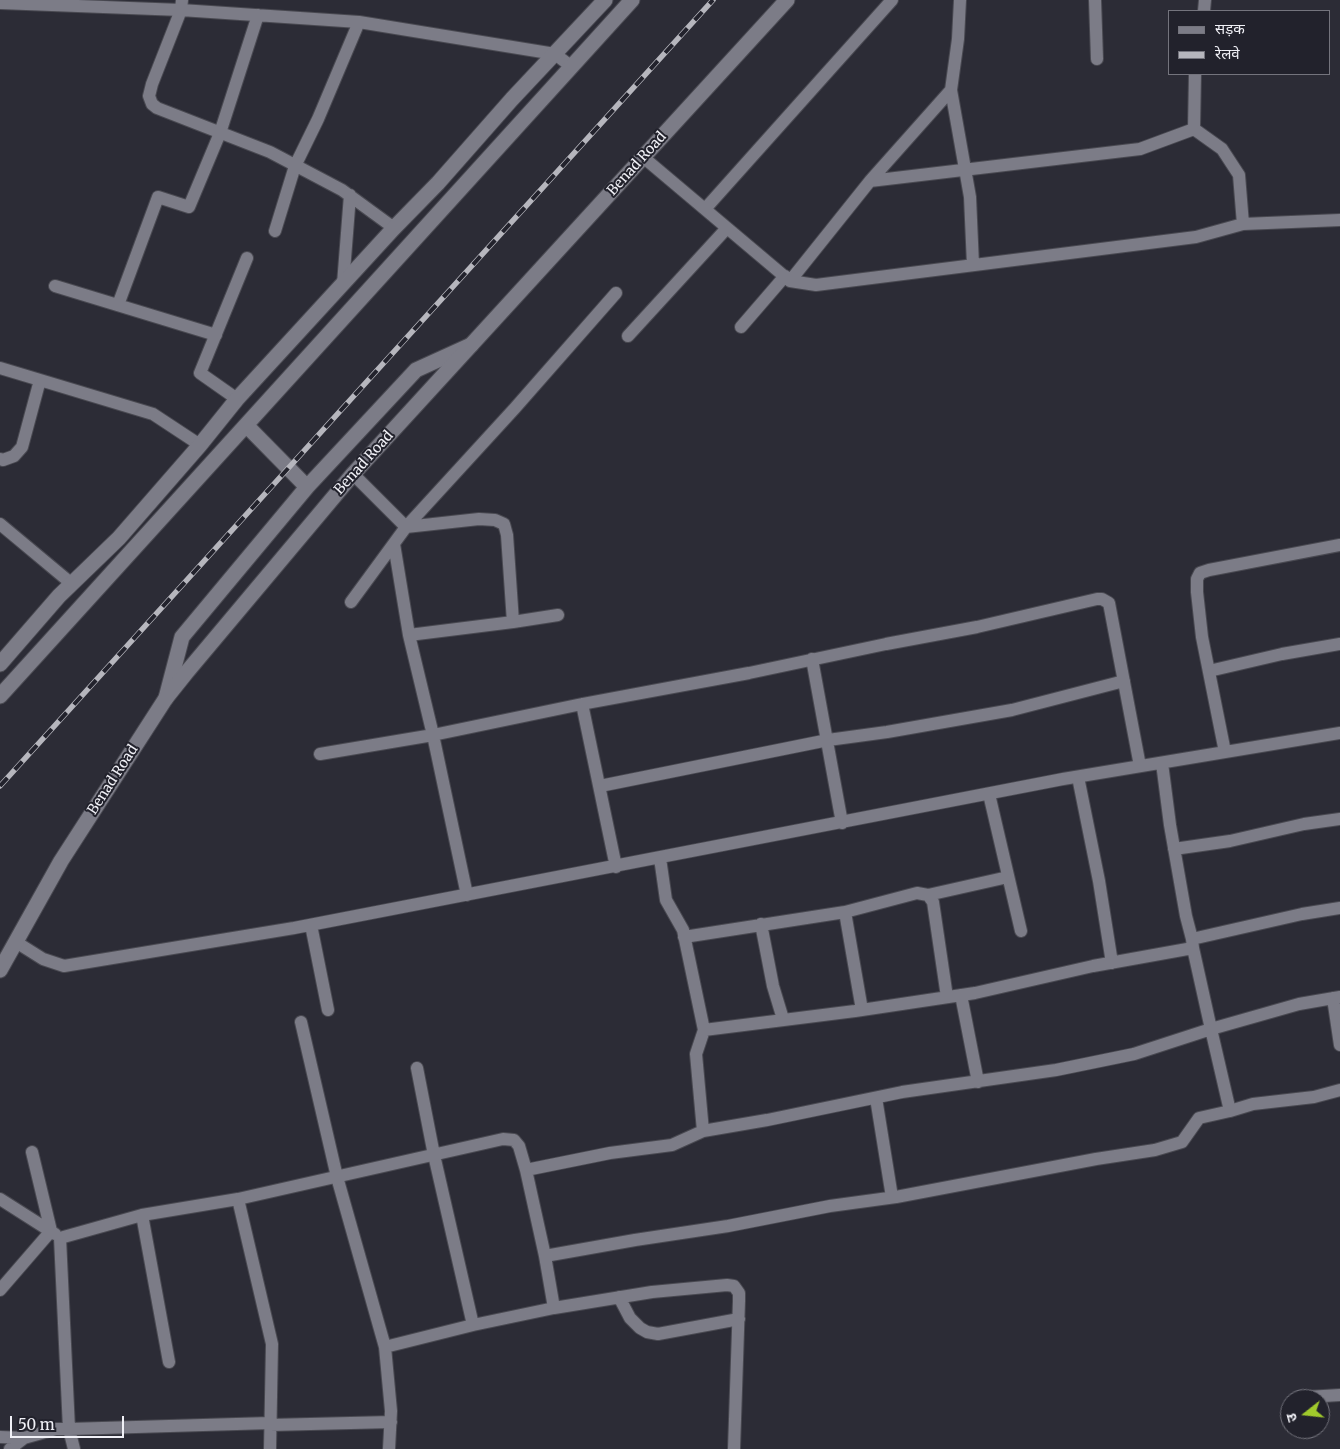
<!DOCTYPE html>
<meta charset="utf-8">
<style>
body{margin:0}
#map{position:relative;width:1340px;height:1449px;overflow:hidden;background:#2c2c36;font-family:Merriweather,"Noto Sans Devanagari",serif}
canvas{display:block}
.legend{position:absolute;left:1168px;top:10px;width:162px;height:65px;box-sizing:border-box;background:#22222c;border:1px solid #74747d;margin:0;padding:6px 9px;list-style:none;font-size:15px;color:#f0f0f6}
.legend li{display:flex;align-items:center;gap:10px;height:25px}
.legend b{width:25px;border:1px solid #74747d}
.north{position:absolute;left:1280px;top:1389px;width:50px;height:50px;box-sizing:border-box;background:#22222c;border:1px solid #74747d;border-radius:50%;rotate:254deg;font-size:14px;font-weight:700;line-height:20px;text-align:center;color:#f0f0f6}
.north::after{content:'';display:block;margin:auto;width:18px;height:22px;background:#a0ca2c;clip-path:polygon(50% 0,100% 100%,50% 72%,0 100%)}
.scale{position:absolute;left:10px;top:1416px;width:114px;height:22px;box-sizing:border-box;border:2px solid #f0f0f6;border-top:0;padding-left:6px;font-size:15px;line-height:18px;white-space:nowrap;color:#f0f0f6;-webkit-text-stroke:4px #22222c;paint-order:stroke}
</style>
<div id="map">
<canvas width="1340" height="1449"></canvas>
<ul class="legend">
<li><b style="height:6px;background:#7c7c87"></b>सड़क</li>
<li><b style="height:6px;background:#b6b6bd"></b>रेलवे</li>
</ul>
<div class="north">उ</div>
<div class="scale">50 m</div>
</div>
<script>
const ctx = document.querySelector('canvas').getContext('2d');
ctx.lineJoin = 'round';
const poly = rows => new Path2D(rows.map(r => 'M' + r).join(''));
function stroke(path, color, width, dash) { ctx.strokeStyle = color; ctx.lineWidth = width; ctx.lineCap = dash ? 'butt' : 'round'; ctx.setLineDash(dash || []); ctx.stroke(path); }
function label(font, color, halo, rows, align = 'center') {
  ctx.font = font + ' Merriweather,serif'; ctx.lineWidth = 4; ctx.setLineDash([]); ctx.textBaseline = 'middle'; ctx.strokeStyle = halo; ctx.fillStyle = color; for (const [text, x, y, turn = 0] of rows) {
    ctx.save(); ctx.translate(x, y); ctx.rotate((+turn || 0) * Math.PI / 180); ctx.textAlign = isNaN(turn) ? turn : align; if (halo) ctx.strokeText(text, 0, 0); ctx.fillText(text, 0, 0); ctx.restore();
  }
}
const minor = poly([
 [182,0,181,10,152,84,149,96,152,104,157,108,270,152,342,190,394,228],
 [960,0,958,39,951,90,970,197,973,265],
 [1095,0,1097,59],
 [0,3,181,10,359,22,555,54,572,67],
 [1204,11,1205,0],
 [951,90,870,181,790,281,816,285,1196,237,1243,224,1239,175,1222,149,1194,129],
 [643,157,790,281],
 [870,181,1140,149,1194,129,1195,74],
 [705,209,892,0],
 [1243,224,1340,220],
 [275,231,295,166,318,119,359,22],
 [343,284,350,195],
 [55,286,216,335],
 [118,305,158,197,189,207,220,133,258,15],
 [741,327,785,276],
 [628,336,727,228],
 [0,368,153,414,200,445],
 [237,399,200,373,247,258],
 [0,459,3,460,14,456,22,447,40,380],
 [353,474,406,527,479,519,495,520,504,524,507,535,513,622],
 [0,524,72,584],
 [394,544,409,635,433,735,467,895],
 [351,602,406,527,515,408,616,293],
 [409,635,513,622,558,615],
 [812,659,842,823],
 [1209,671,1282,654,1340,644],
 [582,704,616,867],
 [1225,752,1202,637,1197,592,1197,579,1200,573,1209,570,1340,545],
 [320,754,433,735,582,704,749,673,886,644,977,627,1097,599,1102,599,1109,603,1140,766],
 [1162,763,1170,825,1186,916,1192,939,1193,948,1211,1029,1230,1111,1199,1118,1182,1142,1155,1150,1096,1159,896,1197,830,1206,728,1226,635,1240,545,1256,526,1170,610,1153,672,1145,703,1131,767,1120,902,1092,1056,1070,1134,1054,1211,1029,1299,1004,1340,997],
 [1078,777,1099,881,1112,963],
 [600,786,828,740,887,732,1012,710,1124,681],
 [989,794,1021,931],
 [1174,849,1230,841,1304,824,1340,819],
 [660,858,666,900,683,930,704,1030,696,1054,703,1131],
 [928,895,1008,877],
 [845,912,862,1010],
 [761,924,773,986,783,1019],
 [311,925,328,1010],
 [684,937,845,912,917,893,928,895,933,902,947,997],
 [1192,939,1302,914,1340,908],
 [16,942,43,959,64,966,294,928,1063,779,1340,733],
 [961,995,978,1082],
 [1333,998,1340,1045],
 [301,1022,337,1177,385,1347,391,1411,389,1449],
 [704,1030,855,1011,975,993,1093,966,1193,948],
 [417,1068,434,1155,473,1325],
 [876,1098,892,1197],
 [1230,1111,1253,1104,1314,1097,1340,1090],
 [0,1199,55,1234],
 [238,1199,272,1344,270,1449],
 [142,1215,169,1362],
 [545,1256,554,1308],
 [0,1290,51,1231,32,1152],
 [619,1297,630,1318,640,1328,647,1332,658,1334,739,1319],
 [385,1347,473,1325,554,1308,652,1292,727,1285,734,1286,739,1293,739,1301,734,1449],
 [1307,1397,1340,1395],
 [270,1425,391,1422],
 [0,1437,24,1438],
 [10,1449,24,1438,56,1429,69,1429,60,1238,142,1215,238,1199,503,1139,514,1140,519,1146,526,1170],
 [74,1449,69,1429,270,1423]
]);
const tertiary = poly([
 [246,425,307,487],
 [0,664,59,596,119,538,200,445,237,399,394,228,438,183,512,99,605,0],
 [0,696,632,0],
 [166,698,182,637,307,487,416,370,471,345]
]);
const secondary = poly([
 [0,970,61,861,166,698,186,673,353,474,787,0]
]);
const rail = poly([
 [0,786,713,0]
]);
const streetNames = [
 ["Benad Road",637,164,-48],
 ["Benad Road",364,463,-48],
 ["Benad Road",113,780,-57]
];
stroke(minor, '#494951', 14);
stroke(tertiary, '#494951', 17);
stroke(secondary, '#494951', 17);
stroke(minor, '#7c7c87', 12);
stroke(tertiary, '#7c7c87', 15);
stroke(secondary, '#7c7c87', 15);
stroke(rail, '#b6b6bd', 5.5);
stroke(rail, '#22222c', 4, [11]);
label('14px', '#f0f0f6', '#22222c', streetNames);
</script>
